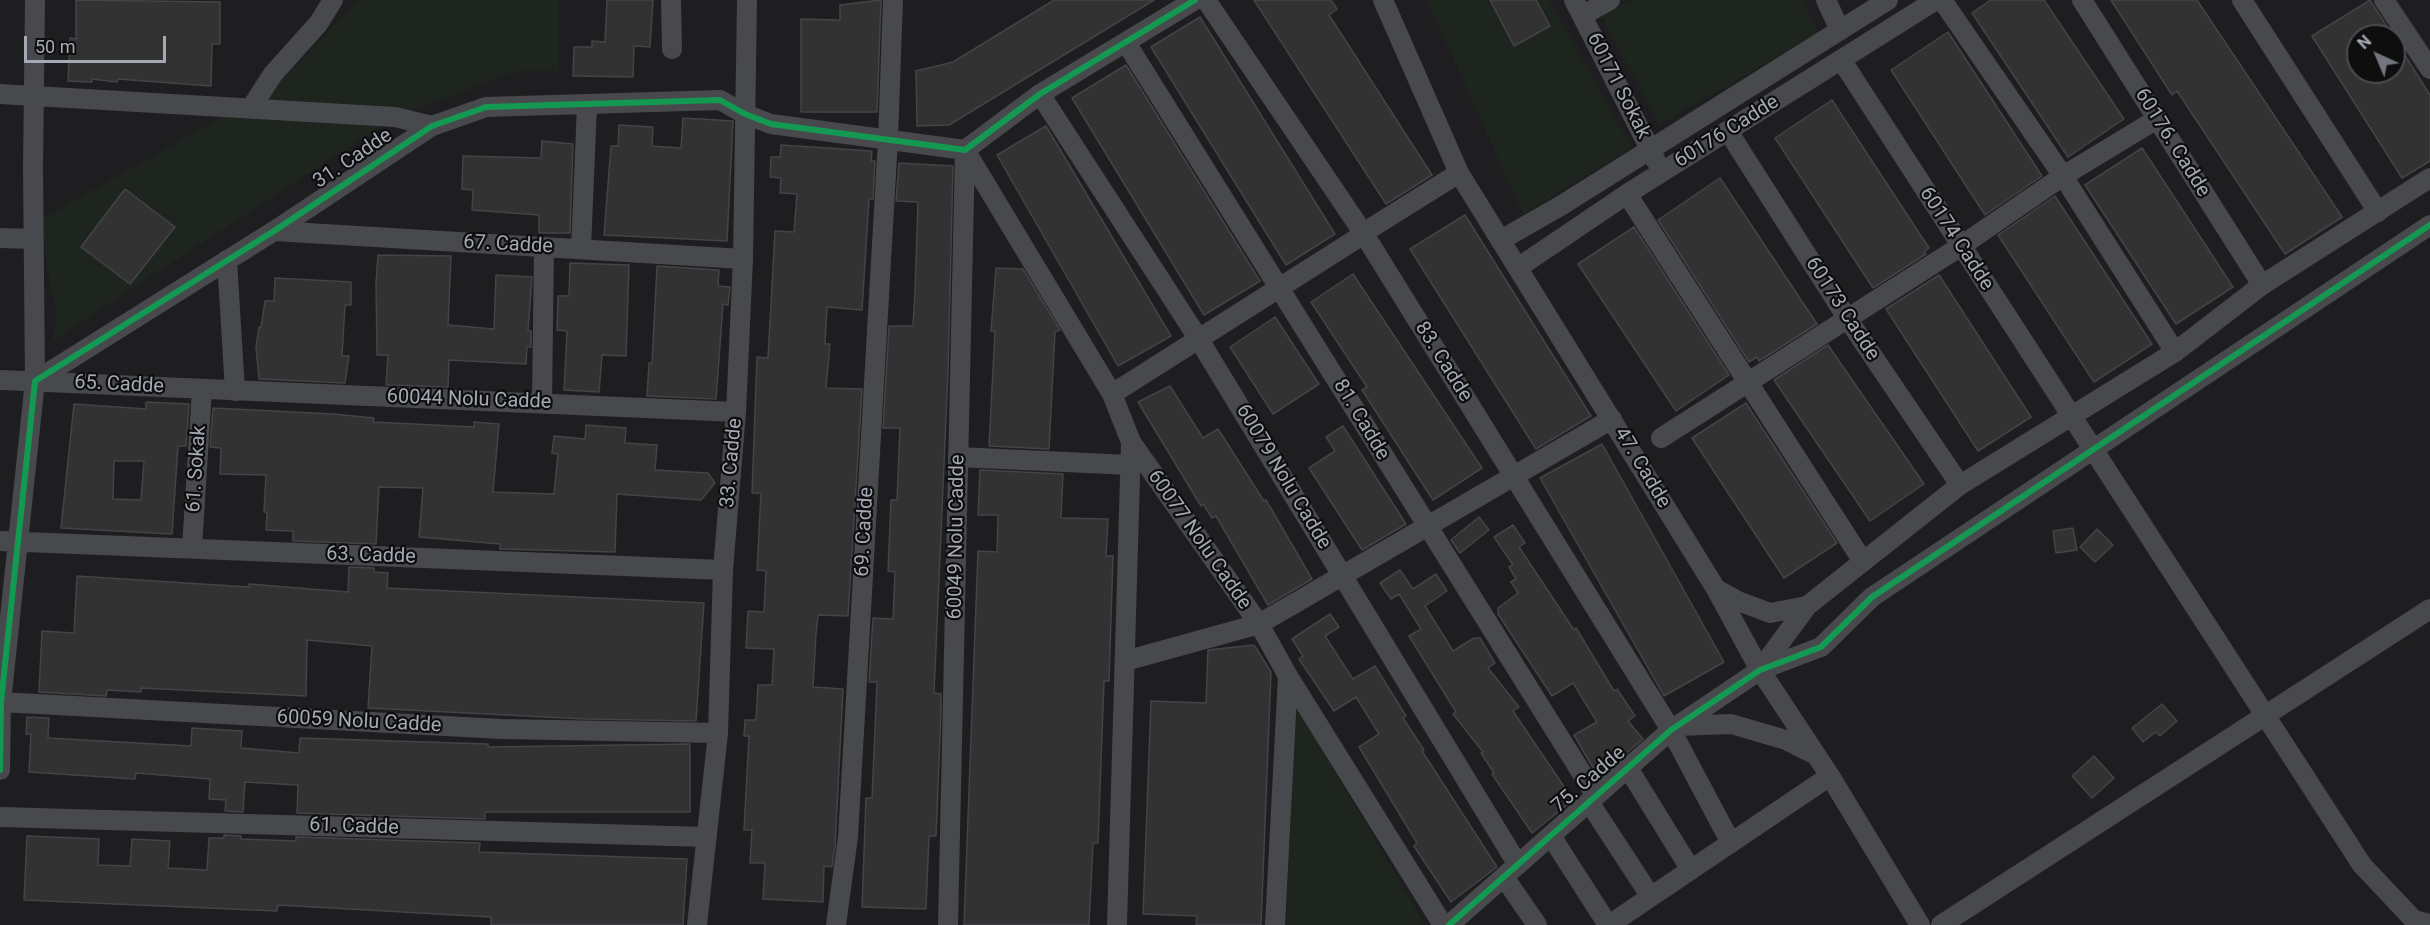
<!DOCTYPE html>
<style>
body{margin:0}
#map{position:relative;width:2430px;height:925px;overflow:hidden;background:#141414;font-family:Roboto,sans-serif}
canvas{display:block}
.north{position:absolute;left:2346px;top:24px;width:60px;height:60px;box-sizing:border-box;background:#0e0e0f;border:2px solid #4a4c51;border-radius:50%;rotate:316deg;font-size:16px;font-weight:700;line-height:24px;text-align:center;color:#a4a9b5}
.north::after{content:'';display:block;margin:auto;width:21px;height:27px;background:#72757d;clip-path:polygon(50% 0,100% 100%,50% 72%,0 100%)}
.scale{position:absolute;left:24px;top:36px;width:142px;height:27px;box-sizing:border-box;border:3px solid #a4a9b5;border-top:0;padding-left:8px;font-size:18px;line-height:21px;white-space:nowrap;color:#a4a9b5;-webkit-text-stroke:4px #0e0e0f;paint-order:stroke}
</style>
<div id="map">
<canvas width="2430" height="925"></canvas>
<div class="north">N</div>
<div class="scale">50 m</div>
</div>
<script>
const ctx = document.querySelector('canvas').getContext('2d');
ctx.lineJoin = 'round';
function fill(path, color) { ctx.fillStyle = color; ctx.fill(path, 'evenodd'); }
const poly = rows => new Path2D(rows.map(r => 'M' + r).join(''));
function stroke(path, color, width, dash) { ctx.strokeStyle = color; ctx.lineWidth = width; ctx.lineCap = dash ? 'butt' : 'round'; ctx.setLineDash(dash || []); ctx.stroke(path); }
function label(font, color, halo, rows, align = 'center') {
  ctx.font = font + ' Roboto,sans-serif'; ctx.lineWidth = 4.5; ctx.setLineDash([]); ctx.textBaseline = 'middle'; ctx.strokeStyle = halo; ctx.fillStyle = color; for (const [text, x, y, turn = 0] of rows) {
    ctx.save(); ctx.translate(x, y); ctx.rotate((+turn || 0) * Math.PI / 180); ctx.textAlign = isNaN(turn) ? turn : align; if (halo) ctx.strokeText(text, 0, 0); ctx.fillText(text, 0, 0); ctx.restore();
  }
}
const built = poly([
 [0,0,2430,0,2430,925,0,925],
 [2358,36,2394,36,2394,72,2358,72]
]);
const green = poly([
 [360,0,559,0,559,71,517,71,395,117,52,341,57,316,47,267,42,219,274,87],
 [1427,0,1549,0,1632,147,1523,214],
 [1630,0,1801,0,1819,33,1659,125,1601,15],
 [1292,699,1423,921,1420,925,1286,925]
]);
const building = poly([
 [76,0,220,2,220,44,212,44,211,86,118,79,117,82,92,79,92,82,68,81,70,38,76,39,76,0],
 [607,0,653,0,650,47,634,46,633,77,573,76,574,47,592,47,592,41,605,42,607,0],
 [881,0,877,112,801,112,801,19,840,20,840,5,881,0],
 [1054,0,1154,0,949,125,917,126,916,71,953,62,1054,0],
 [1254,0,1331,0,1337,9,1329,15,1432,175,1386,204,1254,0],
 [1490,0,1536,0,1550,26,1514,46,1490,0],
 [1991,0,2044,0,2124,119,2068,157,1972,13,1991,0],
 [2111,0,2197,0,2342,217,2285,254,2177,91,2172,95,2111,0],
 [2370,0,2393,36,2358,36,2358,72,2394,72,2394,38,2430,95,2430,161,2402,178,2312,36,2370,0],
 [1200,17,1335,234,1286,265,1151,47,1200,17],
 [1948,32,2042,176,1985,215,1891,70,1948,32],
 [1126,65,1260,281,1204,315,1072,98,1126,65],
 [1832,100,1929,248,1924,252,1926,254,1873,288,1775,138,1832,100],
 [683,118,733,121,727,241,604,235,611,146,618,146,619,125,653,127,652,146,681,148,683,118],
 [1046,126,1171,336,1118,366,997,155,1046,126],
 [542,141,573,144,570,233,539,233,539,215,472,210,473,190,462,189,463,156,541,158,542,141],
 [781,145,872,151,871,161,875,161,873,199,869,199,862,310,827,307,825,344,830,344,826,388,862,389,848,616,818,615,816,634,813,687,843,689,835,846,832,867,824,866,823,902,763,899,765,863,750,863,752,830,744,830,749,736,744,736,745,720,756,720,758,685,772,685,773,666,774,649,746,648,748,611,764,612,766,571,757,570,761,493,752,493,757,357,768,358,775,231,794,232,797,194,780,193,781,178,770,177,771,157,780,157,781,145],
 [2142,148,2233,287,2176,324,2085,185,2142,148],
 [899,163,953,166,948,372,934,693,941,694,941,710,936,836,929,836,926,909,862,907,866,798,872,798,877,682,869,682,873,618,893,619,895,572,888,571,891,500,897,500,900,428,883,428,889,326,913,326,915,291,918,202,896,201,899,163],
 [1720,178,1817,324,1759,361,1757,357,1749,362,1658,220,1720,178],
 [125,189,175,227,130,284,81,247,125,189],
 [2055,196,2152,344,2094,382,1998,235,2055,196],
 [1465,215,1591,416,1536,449,1410,249,1465,215],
 [1634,227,1729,375,1676,411,1578,264,1634,227],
 [378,255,451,256,448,325,494,329,496,275,532,277,528,331,531,331,531,347,527,347,526,364,449,360,448,387,386,385,388,355,377,355,376,283,378,255],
 [570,263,629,265,626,356,602,355,599,392,564,390,567,331,557,330,558,296,569,296,570,263],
 [657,266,719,270,718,286,730,287,728,305,723,304,716,399,647,396,649,363,652,363,657,266],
 [996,268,1023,269,1060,330,1055,332,1049,449,989,446,995,331,991,331,996,268],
 [1353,274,1482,468,1433,500,1362,390,1367,387,1311,302,1353,274],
 [1939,275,2031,417,1978,451,1886,309,1939,275],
 [275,278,351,282,351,305,345,305,342,356,349,356,345,383,259,379,256,347,259,327,261,328,265,301,274,301,275,278],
 [1275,317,1319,384,1273,414,1230,347,1275,317],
 [1828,345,1924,484,1870,521,1774,380,1828,345],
 [1170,386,1203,438,1218,429,1264,501,1266,500,1312,579,1268,605,1216,516,1212,518,1203,504,1201,506,1138,402,1170,386],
 [146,402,189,404,186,446,178,446,172,534,61,528,74,404,146,409,146,402],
 [114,461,144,461,141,500,113,499,114,461],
 [1746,403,1837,543,1784,578,1692,438,1746,403],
 [213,408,333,414,374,418,373,422,474,427,474,422,499,424,493,492,554,494,558,454,552,453,554,436,585,439,586,425,626,428,625,443,657,445,655,470,708,473,715,483,701,500,617,494,615,552,500,549,500,544,419,537,423,488,379,487,376,544,293,541,293,531,266,530,267,512,264,512,266,475,220,474,221,448,210,447,213,408],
 [1343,426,1406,524,1362,550,1309,468,1335,451,1326,437,1343,426],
 [1602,444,1724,662,1664,696,1540,478,1602,444],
 [980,470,1063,474,1061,518,1108,519,1106,556,1113,556,1109,681,1104,681,1098,843,1093,843,1089,925,964,925,978,551,997,552,998,515,978,515,980,470],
 [1479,517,1489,530,1460,553,1451,540,1479,517],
 [1513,525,1525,543,1519,547,1574,630,1576,628,1614,691,1617,689,1635,716,1628,721,1643,739,1625,754,1595,771,1574,735,1597,722,1573,683,1552,696,1498,614,1498,608,1518,593,1511,582,1516,579,1509,567,1513,565,1494,537,1513,525],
 [2073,528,2077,550,2056,553,2053,531,2073,528],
 [2097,529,2113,545,2095,562,2080,547,2097,529],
 [349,567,374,568,374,572,388,573,387,588,704,603,696,721,585,719,368,708,372,646,307,640,306,696,141,688,141,692,107,690,106,696,39,692,42,631,74,633,77,576,249,587,249,584,348,592,349,567],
 [1400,570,1413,589,1436,574,1447,591,1425,606,1453,651,1474,638,1480,638,1495,663,1488,668,1519,707,1513,711,1573,800,1532,833,1492,774,1494,773,1481,753,1483,752,1453,714,1456,712,1409,636,1421,629,1399,594,1391,599,1380,583,1400,570],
 [1330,614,1339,627,1325,636,1353,679,1375,666,1406,716,1403,718,1424,750,1422,751,1497,867,1451,902,1414,846,1417,843,1359,747,1379,734,1356,697,1334,711,1299,659,1303,656,1292,639,1330,614],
 [1254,645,1271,672,1261,925,1196,925,1197,916,1143,914,1151,701,1206,703,1208,650,1254,645],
 [2162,704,2177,721,2160,736,2156,732,2143,742,2132,728,2162,704],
 [27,717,49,718,48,738,191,746,192,728,242,731,241,748,299,753,300,738,488,744,488,747,690,744,690,812,485,812,485,819,297,813,298,785,245,782,243,812,225,811,226,800,209,799,210,779,136,773,135,779,29,772,31,734,26,734,27,717],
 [2094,756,2114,778,2092,798,2072,776,2094,756],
 [224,835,241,836,241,839,296,841,296,837,480,843,479,852,687,859,683,925,491,925,491,917,278,905,277,911,24,900,27,836,99,839,98,865,130,866,132,839,170,841,168,868,207,870,209,838,224,838,224,835]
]);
const minor = poly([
 [35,0,33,168,35,381],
 [671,0,672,49],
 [1206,0,1364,234,1671,730,1731,843],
 [1383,0,1459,173,1716,589,1760,670,1830,776,1920,925],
 [1574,0,1656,161],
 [1826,0,1840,30],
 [1942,0,2063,176,2175,352],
 [2082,0,2262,285],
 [2242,0,2378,212],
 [2384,0,2430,69],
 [1583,15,1610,0],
 [1127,44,1596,796],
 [1842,61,2362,865,2414,920,2430,924],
 [0,94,395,117,432,126],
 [1040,94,1198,338,1518,865],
 [251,108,273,74,318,24,333,0],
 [1728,131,1847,318,1960,485],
 [965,150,1112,394,1131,442,1259,624,1288,676,1443,925],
 [1627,194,1862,560],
 [274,231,743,259],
 [1363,233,1459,173],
 [0,238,33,239],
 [1501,240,1562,205,1888,0],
 [581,249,587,105],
 [227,260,235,391],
 [1519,267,1627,194,1936,0],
 [0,380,736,412],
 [1112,394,1364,234],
 [542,403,544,247],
 [1661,438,1961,246,2063,176,2157,119],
 [958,457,1130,465],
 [0,541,723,570],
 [192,548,202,389],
 [1716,589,1738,601,1770,613,1807,606],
 [1125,661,1259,624,1612,419],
 [1760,670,1807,606,1960,485,2175,352,2262,285,2430,178],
 [0,702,501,729,718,733],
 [1677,726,1731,724,1786,740,1816,755],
 [1628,768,1691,870],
 [0,770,1,702,35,381,274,231,432,126,486,107,720,100,745,114,771,124,965,150,1040,94,1195,0],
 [1589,802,1651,897],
 [0,817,707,837],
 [1551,836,1608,925],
 [1504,877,1537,925],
 [697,925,718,733,723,570,736,412,743,259,747,0],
 [836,925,848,837,888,139,893,0],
 [948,925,965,150],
 [1117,925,1131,442],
 [1275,925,1288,676],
 [1449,925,1671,730,1760,670,1821,647,1872,597,2430,225],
 [1609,925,1830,776],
 [1941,925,2430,609]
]);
const cycleway = poly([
 [0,770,1,702,35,381,274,231,432,126,486,107,720,100,745,114,771,124,965,150,1040,94,1195,0],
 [1449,925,1671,730,1760,670,1821,647,1872,597,2430,225]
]);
const streetNames = [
 ["60171 Sokak",1618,86,63],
 ["60176 Cadde",1727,132,-32],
 ["60176. Cadde",2172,143,58],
 ["31. Cadde",353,159,-34],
 ["60174 Cadde",1956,239,57],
 ["67. Cadde",508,245,3],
 ["60173 Cadde",1842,309,57],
 ["83. Cadde",1443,362,58],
 ["65. Cadde",119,385,3],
 ["60044 Nolu Cadde",469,400,2],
 ["81. Cadde",1361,420,59],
 ["33. Cadde",732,463,-85],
 ["47. Cadde",1642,468,59],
 ["61. Sokak",197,469,-86],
 ["60079 Nolu Cadde",1283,477,59],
 ["69. Cadde",865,532,-87],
 ["60049 Nolu Cadde",957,537,-89],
 ["60077 Nolu Cadde",1199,540,55],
 ["63. Cadde",371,556,2],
 ["60059 Nolu Cadde",359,722,3],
 ["75. Cadde",1589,780,-41],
 ["61. Cadde",354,827,2]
];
fill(built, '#1e1e20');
fill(green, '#1e241e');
fill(building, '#323233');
stroke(building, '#424448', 1.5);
stroke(minor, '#48494d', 20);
stroke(cycleway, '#139951', 6);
label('20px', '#a4a9b5', '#0e0e0f', streetNames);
</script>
